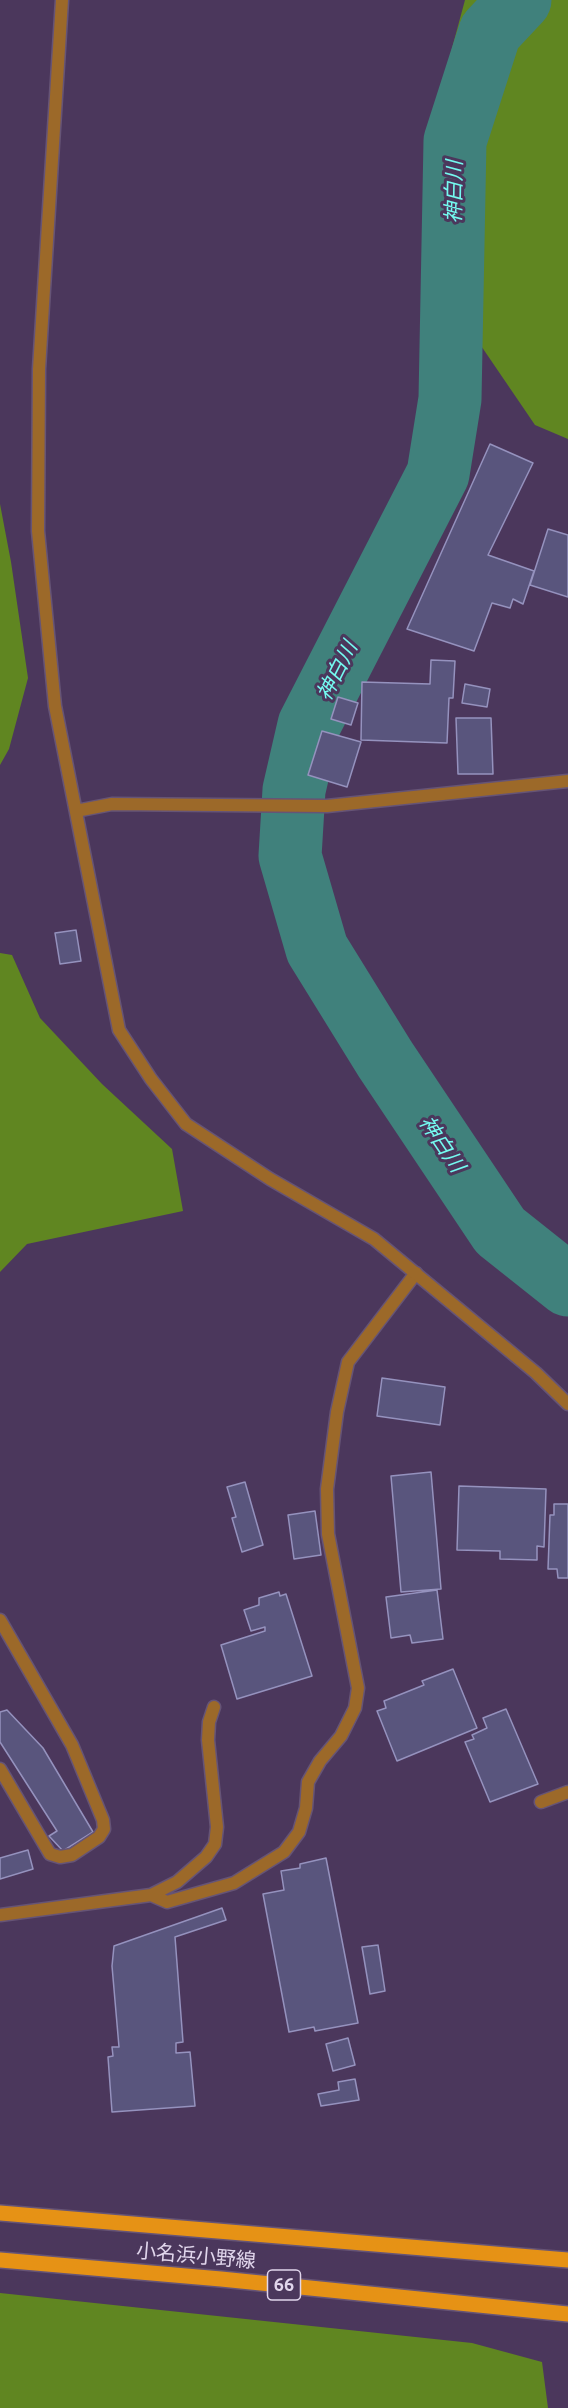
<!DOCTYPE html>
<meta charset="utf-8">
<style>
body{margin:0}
canvas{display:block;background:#4b375c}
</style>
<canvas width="568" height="2408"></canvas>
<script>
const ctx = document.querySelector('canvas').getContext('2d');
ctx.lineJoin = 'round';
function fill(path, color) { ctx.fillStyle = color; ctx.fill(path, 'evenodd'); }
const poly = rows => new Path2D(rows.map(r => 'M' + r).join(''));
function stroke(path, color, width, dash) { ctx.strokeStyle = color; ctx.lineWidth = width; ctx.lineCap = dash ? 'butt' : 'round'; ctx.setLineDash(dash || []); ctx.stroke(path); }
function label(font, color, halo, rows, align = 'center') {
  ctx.font = font + ' Ubuntu,"Noto Sans JP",sans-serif'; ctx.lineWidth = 6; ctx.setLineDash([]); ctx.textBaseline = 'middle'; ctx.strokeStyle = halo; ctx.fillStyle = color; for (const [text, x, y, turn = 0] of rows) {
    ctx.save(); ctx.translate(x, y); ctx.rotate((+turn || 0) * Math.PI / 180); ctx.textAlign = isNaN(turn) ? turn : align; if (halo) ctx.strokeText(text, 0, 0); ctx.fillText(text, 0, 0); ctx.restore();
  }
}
const forest = poly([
 [465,0,568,0,568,439,535,425,458,312,438,100],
 [0,504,11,562,28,678,9,749,0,765],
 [0,953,12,955,40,1018,102,1084,172,1149,183,1211,27,1244,0,1272],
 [0,2293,472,2343,542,2362,548,2408,0,2408]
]);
const river = poly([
 [520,0,490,32,455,141,450,399,438,474,309,725,294,790,290,856,317,949,385,1059,500,1231,568,1285]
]);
const building = poly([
 [490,444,533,463,488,555,534,571,523,604,513,599,510,608,492,603,474,651,407,629,490,444],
 [548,529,568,535,568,597,530,585,548,529],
 [431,660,455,661,453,698,449,698,447,743,361,740,362,682,430,684,431,660],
 [465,684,490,689,487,707,462,703,465,684],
 [338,697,358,703,351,725,331,719,338,697],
 [456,718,491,718,493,774,458,774,456,718],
 [322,731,361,742,347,787,308,775,322,731],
 [76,930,81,961,60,964,55,933,76,930],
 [382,1378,445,1387,440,1425,377,1416,382,1378],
 [431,1472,441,1589,401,1592,391,1476,431,1472],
 [245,1482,263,1545,242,1552,232,1518,236,1517,227,1487,245,1482],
 [459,1486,546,1489,544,1547,537,1546,537,1560,500,1559,500,1551,457,1550,459,1486],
 [554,1504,568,1504,568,1578,558,1578,557,1569,548,1569,550,1515,554,1515,554,1504],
 [315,1511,321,1555,294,1559,288,1515,315,1511],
 [437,1590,443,1639,412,1643,410,1635,391,1638,386,1597,437,1590],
 [279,1592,280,1596,286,1594,312,1676,237,1699,221,1645,265,1631,265,1627,251,1631,244,1610,259,1605,259,1598,279,1592],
 [453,1669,477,1728,397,1761,377,1711,386,1708,384,1701,424,1685,422,1681,453,1669],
 [506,1709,538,1784,490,1802,465,1742,474,1739,472,1735,487,1728,483,1718,506,1709],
 [7,1710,43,1748,93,1832,63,1851,49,1836,57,1831,0,1742,0,1712,7,1710],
 [28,1850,33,1869,0,1879,0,1858,28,1850],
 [326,1858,358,2023,315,2031,314,2027,289,2032,263,1894,284,1890,281,1871,300,1868,300,1864,326,1858],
 [222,1908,226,1920,175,1937,183,2042,176,2043,176,2053,190,2052,195,2106,112,2112,108,2057,113,2056,112,2047,119,2047,112,1966,114,1946,222,1908],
 [378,1945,385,1991,370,1994,362,1947,378,1945],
 [348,2038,355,2065,333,2071,326,2044,348,2038],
 [355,2079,359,2100,321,2106,318,2094,339,2090,338,2082,355,2079]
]);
const service = poly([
 [0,1620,72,1745,103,1820,104,1829,99,1837,72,1855,60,1857,50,1854,0,1769],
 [541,1802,568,1792],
 [151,1895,177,1882,206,1857,215,1844,217,1827,208,1740,209,1722,214,1707],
 [0,1915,151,1895,167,1902,234,1883,284,1852,299,1832,306,1808,308,1782,320,1761,341,1736,355,1708,358,1688,328,1534,327,1489,337,1412,348,1362,416,1273]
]);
const minor = poly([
 [62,0,39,369,38,531,55,706,119,1030,151,1079,186,1124,270,1179,374,1239,536,1373,568,1404],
 [76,811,112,804,327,806,568,781]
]);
const primary = poly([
 [0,2213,568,2260],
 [0,2260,221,2279,568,2314]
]);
const shields = [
 [284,2285,33]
];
const shieldNames = [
 ["66",284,2285]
];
const streetNames = [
 ["小名浜小野線",196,2256,5]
];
const waterNames = [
 ["神白川",454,192,-89],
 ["神白川",337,671,-63],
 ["神白川",442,1144,56]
];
fill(forest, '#608621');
stroke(river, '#40817c', 63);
fill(building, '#59557d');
stroke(building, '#9592be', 1.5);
stroke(service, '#665476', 15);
stroke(minor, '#665476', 15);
stroke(primary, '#665476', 18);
stroke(service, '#9c6929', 12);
stroke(minor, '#9c6929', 12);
stroke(primary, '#e69215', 15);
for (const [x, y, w] of shields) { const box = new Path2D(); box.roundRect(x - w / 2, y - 15, w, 30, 4.5); ctx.fillStyle = '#4b375c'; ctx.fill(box); stroke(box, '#e1d6ec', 1.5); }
label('bold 18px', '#e1d6ec', null, shieldNames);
label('20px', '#e1d6ec', '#4b375c', streetNames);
label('italic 21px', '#74faf0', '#4b375c', waterNames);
</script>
